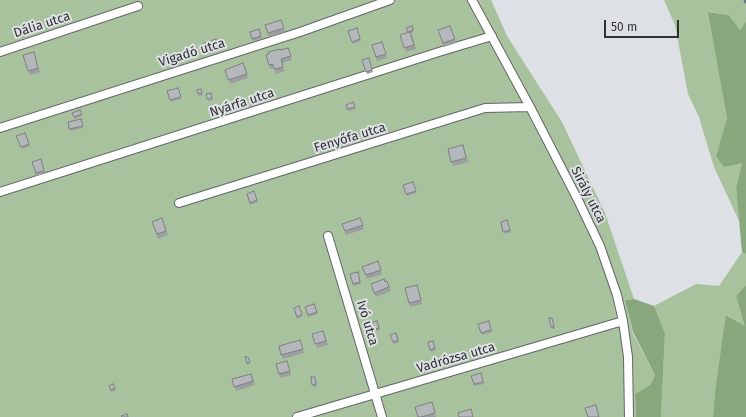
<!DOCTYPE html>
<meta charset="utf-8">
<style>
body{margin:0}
#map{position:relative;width:746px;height:417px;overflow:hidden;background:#dde0e4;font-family:"Fira Sans",sans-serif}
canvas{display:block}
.scale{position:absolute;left:604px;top:20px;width:75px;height:18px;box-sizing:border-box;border:2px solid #303132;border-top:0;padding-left:5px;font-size:12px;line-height:14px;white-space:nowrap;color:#303132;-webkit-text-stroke:3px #dde0e4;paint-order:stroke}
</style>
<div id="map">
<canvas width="746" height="417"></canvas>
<div class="scale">50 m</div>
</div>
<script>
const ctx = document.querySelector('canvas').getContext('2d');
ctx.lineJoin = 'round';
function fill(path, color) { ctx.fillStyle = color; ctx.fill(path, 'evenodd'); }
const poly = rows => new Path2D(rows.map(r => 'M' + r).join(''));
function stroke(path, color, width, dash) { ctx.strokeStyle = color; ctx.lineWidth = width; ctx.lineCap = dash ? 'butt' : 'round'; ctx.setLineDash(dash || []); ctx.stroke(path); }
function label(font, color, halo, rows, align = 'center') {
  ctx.font = font + ' "Fira Sans",sans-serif'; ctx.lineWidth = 4; ctx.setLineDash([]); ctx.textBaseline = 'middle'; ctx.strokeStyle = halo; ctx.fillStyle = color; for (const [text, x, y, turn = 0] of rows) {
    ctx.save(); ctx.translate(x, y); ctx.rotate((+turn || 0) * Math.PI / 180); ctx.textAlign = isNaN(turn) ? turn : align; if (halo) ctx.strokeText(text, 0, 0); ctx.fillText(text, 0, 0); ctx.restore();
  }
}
const green = poly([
 [0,0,491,0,507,36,562,122,605,213,634,299,625,300,633,334,655,375,650,385,635,394,636,417,0,417],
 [664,0,746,0,746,21,740,30,729,15,709,12,727,118,716,156,742,163,736,188,739,221,714,167,699,117,688,94,675,25],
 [742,252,746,254,746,285,736,296,746,327,727,315,715,391,713,417,661,417,665,333,654,306,696,284,719,286]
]);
const forest = poly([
 [708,12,729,15,740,30,746,21,746,254,742,252,736,188,742,163,724,167,716,156,727,118],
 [746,285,746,417,713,417,715,391,726,315,745,326,736,296],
 [634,299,654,306,665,333,661,417,636,417,635,394,650,385,655,375,633,332,625,300]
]);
const stream = poly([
 [745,0,746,2]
]);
const minor = poly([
 [472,0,530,107,578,200,600,246,617,295,623,321,628,357,629,417],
 [0,52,138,6],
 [0,128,300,32,390,0],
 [0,192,442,51,492,36],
 [179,203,485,108,530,107],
 [328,236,382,417],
 [297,417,623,321]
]);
const wall = poly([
 [281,20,285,32,269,37,265,25],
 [412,26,414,32,411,33,416,49,406,52,400,35,408,33,406,28],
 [450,26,456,43,444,47,438,30],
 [357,28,361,41,353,44,348,31],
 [259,29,262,38,253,41,250,32],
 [216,39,218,46,206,50,204,43],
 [382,42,387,58,377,61,376,57],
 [288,48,292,60,282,63,284,71,276,74,274,68,270,69,269,65,269,54,281,50],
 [34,52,40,72,30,75,23,55],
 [369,58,373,72,367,74,362,60],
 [243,63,248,78,230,84,225,70],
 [178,88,181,99,171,102,167,91],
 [201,89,203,95,199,96,197,90],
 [211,93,213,100,208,101,206,94],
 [353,102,356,109,348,111,346,105],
 [80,110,82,116,74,119,72,113],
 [81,119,83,128,70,131,68,122],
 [25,133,30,146,22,149,16,136],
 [463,145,468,162,453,166,451,162],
 [41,159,45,173,36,176,32,162],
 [413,182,417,193,407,196,403,185],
 [254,191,258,202,250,205,247,194],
 [162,218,168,235,158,239,152,222],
 [360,218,364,229,346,235,342,224],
 [507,220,511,232,504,234,501,222],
 [378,261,382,274,367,279,362,267],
 [358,272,361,284,354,286,350,274],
 [387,281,391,291,376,297,371,284],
 [417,285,422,304,410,307,409,303],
 [314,304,318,314,308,317,305,307],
 [299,306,303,316,297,319,294,308],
 [549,318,552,318,555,329,552,329],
 [377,321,380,330,372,332,370,323],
 [489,321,492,332,482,335,478,324],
 [323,331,328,345,317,348,312,334],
 [396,333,399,342,394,344,390,335],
 [300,340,304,353,283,359,279,346],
 [433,341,436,350,431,352,428,342],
 [245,357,248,357,250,364,247,365],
 [276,364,288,365,291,375,280,378],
 [481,373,484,384,474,386,471,376],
 [251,374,255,385,236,391,232,379],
 [316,379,317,386,313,387,312,385],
 [113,384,116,390,111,392,109,386],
 [432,402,436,417,418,417]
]);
const building = poly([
 [281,20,284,28,268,33,265,25,281,20],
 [412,26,413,30,408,32,406,28,412,26],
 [450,26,455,39,443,43,438,30,450,26],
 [357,28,360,39,352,42,348,31,357,28],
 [259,29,261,36,252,39,250,32,259,29],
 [410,32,414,45,404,48,400,35,410,32],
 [216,39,217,44,205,48,204,43,216,39],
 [382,42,386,54,376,57,372,45,382,42],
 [288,48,291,56,281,59,283,67,274,69,273,64,269,65,266,55,269,54,268,52,281,49,281,50,288,48],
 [34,52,38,68,28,71,23,55,34,52],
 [369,58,372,70,366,72,362,60,369,58],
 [243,63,247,74,228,80,225,70,243,63],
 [178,88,181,97,170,100,167,91,178,88],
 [201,89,202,93,198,94,197,90,201,89],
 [211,93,212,98,207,99,206,94,211,93],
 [353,102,355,107,347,109,346,105,353,102],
 [80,110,82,114,74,117,72,113,80,110],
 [81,119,83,126,69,129,68,122,81,119],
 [25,133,29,144,21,147,16,136,25,133],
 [463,145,466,158,451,162,448,149,463,145],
 [41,159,44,171,36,173,32,162,41,159],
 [413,182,416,191,406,194,403,185,413,182],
 [254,191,257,200,250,203,247,194,254,191],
 [162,218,166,231,157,234,152,222,162,218],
 [360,218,363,225,345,231,342,224,360,218],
 [507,220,510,230,503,232,501,222,507,220],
 [378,261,381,270,366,275,362,267,378,261],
 [358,272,360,282,353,284,350,274,358,272],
 [384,279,385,282,387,281,389,287,374,293,371,284,384,279],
 [417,285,421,300,409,303,405,288,417,285],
 [314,304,317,312,308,315,305,307,314,304],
 [299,306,302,314,297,317,294,308,299,306],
 [549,318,552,318,554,327,551,327,549,318],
 [377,321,379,328,372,330,370,323,377,321],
 [489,321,491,330,481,333,478,324,489,321],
 [323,331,326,341,315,344,312,334,323,331],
 [396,333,398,340,393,342,390,335,396,333],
 [300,340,303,349,281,355,279,346,300,340],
 [433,341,435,348,430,350,428,342,433,341],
 [245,357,248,357,250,362,247,363,245,357],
 [287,361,290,371,279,374,276,364,287,361],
 [481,373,483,382,474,384,471,376,481,373],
 [251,374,253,381,234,387,232,379,251,374],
 [311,377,315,377,316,384,312,385,311,377],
 [113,384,115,388,111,390,109,386,113,384],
 [432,402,435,413,421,417,418,417,415,407,432,402],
 [596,405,599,417,588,417,585,408,596,405],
 [471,409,473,417,459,417,458,413,471,409],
 [127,414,128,417,122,417,121,416,127,414]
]);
const streetNames = [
 ["Dália utca",42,25,-18],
 ["Vigadó utca",192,53,-17],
 ["Nyárfa utca",242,103,-18],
 ["Fenyőfa utca",350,138,-17],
 ["Sirály utca",588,195,63],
 ["Ivó utca",367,323,73],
 ["Vadrózsa utca",456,358,-16]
];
fill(green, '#a7c29c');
fill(forest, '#88a77c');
stroke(stream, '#617693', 3);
stroke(minor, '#636569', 10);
stroke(minor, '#fff', 8);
fill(wall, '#9c9ea1');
fill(building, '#b5b8bb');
stroke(building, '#7f8183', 1);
label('13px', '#303132', '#dde0e4', streetNames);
</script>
